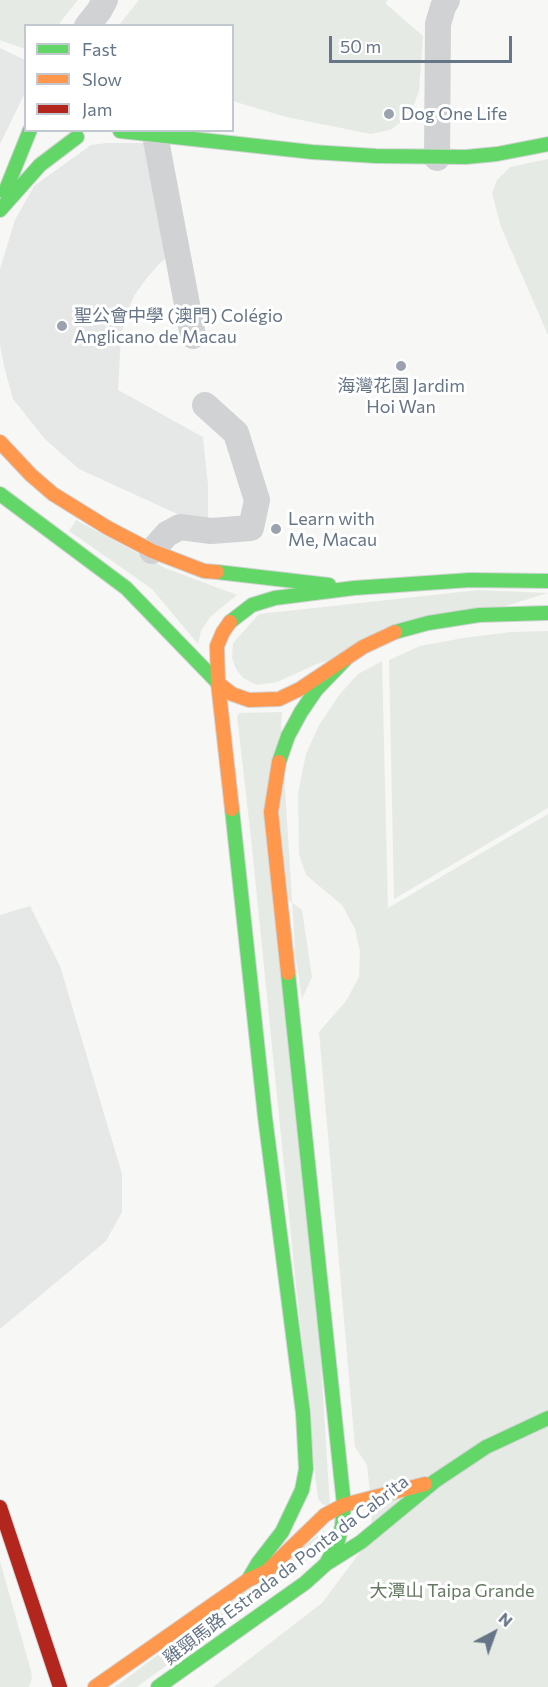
<!DOCTYPE html>
<meta charset="utf-8">
<style>
body{margin:0}
#map{position:relative;width:548px;height:1687px;overflow:hidden;background:#f7f7f6;font-family:Commissioner,sans-serif}
canvas{display:block}
.legend{position:absolute;left:24px;top:24px;width:210px;height:108px;box-sizing:border-box;background:#fff;border:2px solid #c2c8cf;margin:0;padding:8px 10px;list-style:none;font-size:18px;color:#667587}
.legend li{display:flex;align-items:center;gap:12px;height:30px}
.legend b{width:30px;border:2px solid #c2c8cf}
.north{position:absolute;left:464px;top:1603px;width:60px;height:60px;-webkit-text-stroke:4px #fff;paint-order:stroke;rotate:41deg;font-size:16px;font-weight:700;line-height:24px;text-align:center;color:#667587}
.north::after{content:'';display:block;margin:auto;width:21px;height:27px;background:#667587;clip-path:polygon(50% 0,100% 100%,50% 72%,0 100%)}
.scale{position:absolute;left:329px;top:36px;width:183px;height:27px;box-sizing:border-box;border:3px solid #667587;border-top:0;padding-left:8px;font-size:18px;line-height:21px;white-space:nowrap;color:#667587;-webkit-text-stroke:4px #fff;paint-order:stroke}
</style>
<div id="map">
<canvas width="548" height="1687"></canvas>
<ul class="legend">
<li><b style="height:8px;background:#63d668"></b>Fast</li>
<li><b style="height:8px;background:#ff974d"></b>Slow</li>
<li><b style="height:8px;background:#b3261e"></b>Jam</li>
</ul>
<div class="north">N</div>
<div class="scale">50 m</div>
</div>
<script>
const ctx = document.querySelector('canvas').getContext('2d');
ctx.lineJoin = 'round';
function fill(path, color) { ctx.fillStyle = color; ctx.fill(path, 'evenodd'); }
const poly = rows => new Path2D(rows.map(r => 'M' + r).join(''));
function stroke(path, color, width, dash) { ctx.strokeStyle = color; ctx.lineWidth = width; ctx.lineCap = dash ? 'butt' : 'round'; ctx.setLineDash(dash || []); ctx.stroke(path); }
function label(font, color, halo, rows, align = 'center') {
  ctx.font = font + ' Commissioner,"Noto Sans SC",sans-serif'; ctx.lineWidth = 6; ctx.setLineDash([]); ctx.textBaseline = 'middle'; ctx.strokeStyle = halo; ctx.fillStyle = color; for (const [text, x, y, turn = 0] of rows) {
    ctx.save(); ctx.translate(x, y); ctx.rotate((+turn || 0) * Math.PI / 180); ctx.textAlign = isNaN(turn) ? turn : align; if (halo) ctx.strokeText(text, 0, 0); ctx.fillText(text, 0, 0); ctx.restore();
  }
}
const built = poly([
 [0,48,25,60,26,91,0,144],
 [107,143,149,143,172,254,160,263,146,279,134,296,126,315,121,336,118,390,203,437,208,485,208,528,79,469,45,439,13,399,4,366,0,345,0,269,15,220,34,186,91,145],
 [30,906,60,966,122,1174,122,1212,106,1241,0,1329,0,915]
]);
const green = poly([
 [0,0,78,0,58,25,26,26,25,49,0,40],
 [139,0,388,0,385,3,423,36,419,91,413,107,401,122,390,130,371,134,286,117,236,102,232,100,232,26,119,25],
 [548,159,548,335,501,227,492,193,497,180,510,167],
 [76,520,165,568,237,595,210,617,201,631,198,644,152,589,69,531],
 [479,590,548,593,317,664,277,682,257,685,243,678,236,669,232,658,233,643,259,614],
 [548,631,548,808,394,899,389,660,420,646,463,638,511,632],
 [382,661,388,908,548,814,548,1687,213,1687,322,1603,370,1539,372,1511,367,1465,355,1447,319,1032,346,1001,359,977,360,951,355,929,342,905,306,875,299,854,298,793,306,754,319,725,340,694,358,674],
 [282,712,281,725,330,1507,322,1504,318,1498,316,1483,251,838,237,716,240,713],
 [287,899,302,910,312,977,302,999],
 [325,1530,323,1546,281,1582,137,1687,115,1687],
 [0,1561,31,1671,32,1678,29,1687,0,1687]
]);
const street = poly([
 [87,26,99,11,105,0],
 [155,135,193,336],
 [437,158,438,24,443,7,447,0],
 [152,551,167,534,180,527,211,531,251,528,257,500,236,433,205,405]
]);
const fast = poly([
 [120,131,312,152,376,156,466,157,497,154,548,144],
 [5,192,30,130],
 [0,210,40,165,77,137],
 [0,494,126,588,218,683],
 [217,572,329,585],
 [230,622,252,605,275,598,354,588,470,580,548,581],
 [395,632,428,623,479,615,548,613],
 [279,762,288,736,301,712,316,690,345,660],
 [232,809,265,1117,303,1413,306,1469,302,1490,282,1532,258,1563,248,1580],
 [326,1564,361,1542,435,1481,486,1447,548,1418],
 [158,1687,305,1583,326,1564,338,1541,342,1526,344,1505,288,973]
]);
const slow = poly([
 [0,442,31,475,53,494,108,528,152,551,204,571,217,572],
 [230,622,223,632,217,646,218,683,232,809],
 [218,683,232,694,249,700,279,699,300,689,363,647,395,632],
 [279,762,271,812,288,973],
 [344,1505,425,1484],
 [95,1687,248,1580,266,1572,325,1515,344,1505]
]);
const jam = poly([
 [0,1507,60,1687]
]);
const markers = [
 [389,114,6,"#99a2ae"],
 [62,326,6,"#99a2ae"],
 [401,366,6,"#99a2ae"],
 [276,529,6,"#99a2ae"]
];
const poiNames = [
 ["Dog One Life",401,114],
 ["聖公會中學 (澳門) Colégio",74,316],
 ["Anglicano de Macau",74,337],
 ["海灣花園 Jardim",401,386,"center"],
 ["Hoi Wan",401,407,"center"],
 ["Learn with",288,519],
 ["Me, Macau",288,540]
];
const streetNames = [
 ["雞頸馬路 Estrada da Ponta da Cabrita",286,1570,-37]
];
const parkNames = [
 ["大潭山 Taipa Grande",452,1591]
];
fill(built, '#e6e7e7');
fill(green, '#e6eae4');
stroke(fast, '#d2d4d5', 16);
stroke(slow, '#d2d4d5', 16);
stroke(jam, '#d2d4d5', 16);
stroke(street, '#d1d2d3', 26);
stroke(fast, '#63d668', 14);
stroke(slow, '#ff974d', 14);
stroke(jam, '#b3261e', 14);
for (const [x, y, r, color] of markers) { const dot = new Path2D(); dot.arc(x, y, r, 0, 2 * Math.PI); ctx.fillStyle = color; ctx.fill(dot); stroke(dot, '#fff', 2); }
label('18px', '#667587', '#fff', poiNames, 'left');
label('18px', '#667587', '#fff', streetNames);
label('18px', '#647961', '#fff', parkNames);
</script>
